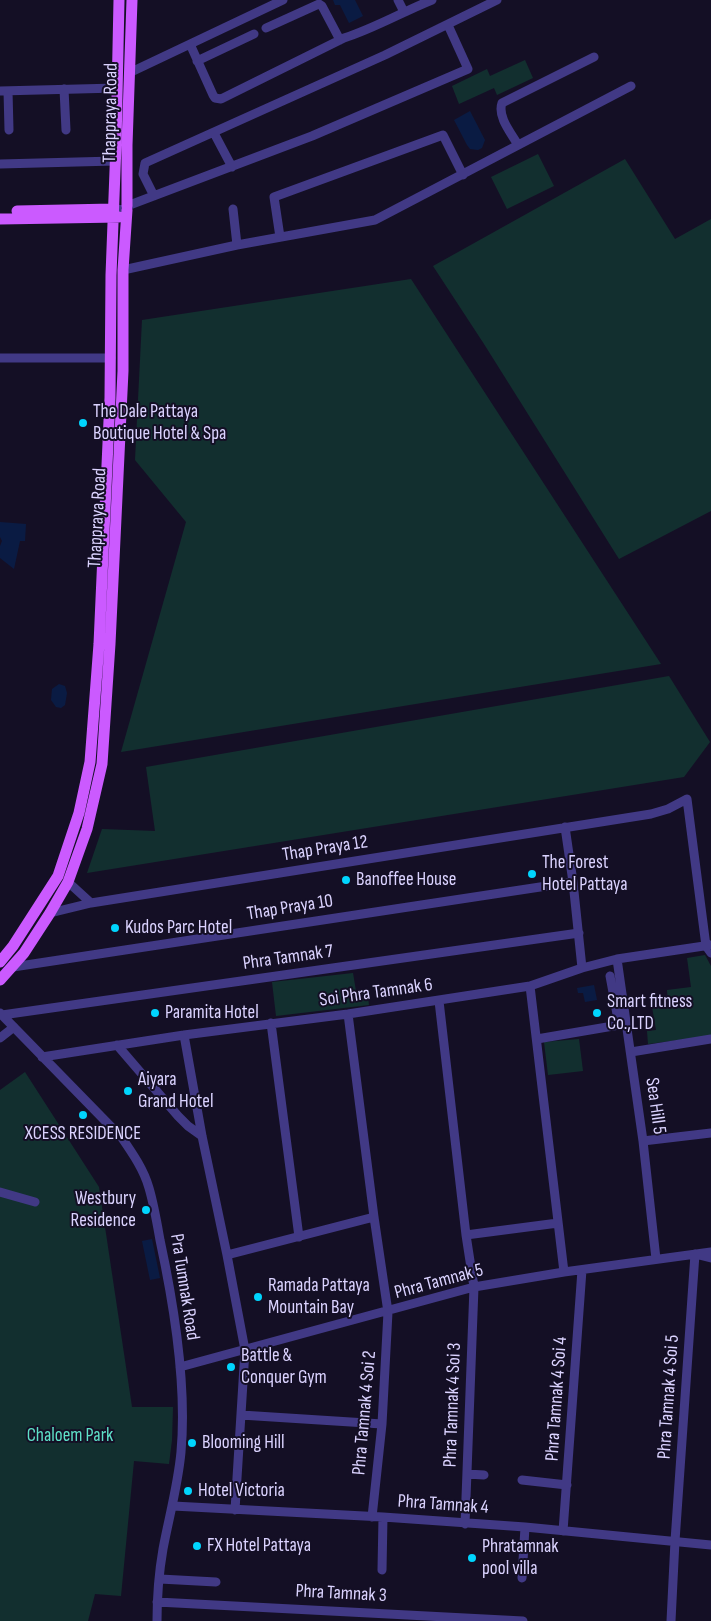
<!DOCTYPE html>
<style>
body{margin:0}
canvas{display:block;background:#140f25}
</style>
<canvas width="711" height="1621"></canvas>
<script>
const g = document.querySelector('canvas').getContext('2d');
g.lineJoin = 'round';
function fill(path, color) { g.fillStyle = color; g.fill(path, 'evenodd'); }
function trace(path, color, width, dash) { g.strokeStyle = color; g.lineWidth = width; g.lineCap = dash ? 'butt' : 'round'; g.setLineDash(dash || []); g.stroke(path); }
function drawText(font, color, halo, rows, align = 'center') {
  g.font = font + ' "Sofia Sans Condensed",sans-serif'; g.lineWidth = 4; g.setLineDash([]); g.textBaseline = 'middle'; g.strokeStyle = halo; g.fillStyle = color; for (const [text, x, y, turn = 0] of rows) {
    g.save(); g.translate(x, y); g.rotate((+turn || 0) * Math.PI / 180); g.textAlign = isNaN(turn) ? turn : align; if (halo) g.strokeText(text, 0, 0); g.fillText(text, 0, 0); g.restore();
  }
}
fill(new Path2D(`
 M 525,60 L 533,78 L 497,95 L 494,88 L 459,104 L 452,86 L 487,69 L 490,76 Z
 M 538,154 L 554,186 L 507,209 L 491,177 Z
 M 625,159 L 675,239 L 711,219 L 711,511 L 619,559 L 484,344 L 433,266 Z
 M 411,279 L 661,664 L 121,752 L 186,522 L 135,460 L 142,320 Z
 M 669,676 L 710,742 L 684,777 L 87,873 L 102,829 L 155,831 L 146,767 Z
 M 705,955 L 711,966 L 711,1036 L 648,1044 L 647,1031 L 656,1030 L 652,1007 L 668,1004 L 667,990 L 691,987 L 687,958 Z
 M 353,973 L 356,991 L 367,990 L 369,1005 L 276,1016 L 272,982 Z
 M 579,1039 L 583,1071 L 548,1075 L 544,1042 Z
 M 25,1072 L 99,1187 L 132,1407 L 173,1407 L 172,1440 L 169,1464 L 134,1461 L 121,1596 L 95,1594 L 88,1621 L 0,1621 L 0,1090 Z`), '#122f2f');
fill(new Path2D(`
 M 333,0 L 355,0 L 363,16 L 349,23 L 340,5 L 335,5 Z
 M 470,111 L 485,140 L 482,148 L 478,150 L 470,149 L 467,145 L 454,120 Z
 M 0,522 L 26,524 L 25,541 L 20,541 L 14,569 L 0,558 L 0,546 L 2,541 L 0,537 Z
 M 59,684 L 65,686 L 67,693 L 65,705 L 61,708 L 56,707 L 51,700 L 52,689 Z
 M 594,985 L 597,1000 L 585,1002 L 583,993 L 578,993 L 577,988 Z
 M 152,1239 L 160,1278 L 150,1280 L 142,1241 Z`), '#0a1b43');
trace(new Path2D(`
 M 398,0 L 404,12
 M 266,28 L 319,4 L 322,6 L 340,40
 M 190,44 L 213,95 L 215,98 L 221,99 L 344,38 C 375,28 402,12 432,0
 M 197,61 L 254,34
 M 129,73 L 283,0
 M 64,89 L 66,130
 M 0,91 L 117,88
 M 8,91 L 9,130
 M 214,133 L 232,167
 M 518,145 C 512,134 497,117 502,103 L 594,57
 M 0,164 L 115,161
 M 154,196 L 143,174 L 145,163 L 385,55 L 497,0
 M 113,209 L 127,210 L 127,206 L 312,136 L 468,69 L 448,25
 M 233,209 L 237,245
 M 280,237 L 274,197 L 443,135 L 463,175
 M 123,270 L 237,245 L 375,220 L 631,86
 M 0,358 L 111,358
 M 565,827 L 573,882 L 582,968
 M 68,882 L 91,903
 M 50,913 L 91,903 L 651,814 L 668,809 L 687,799 L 706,946 L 711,953
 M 617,959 L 643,1141 L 656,1259
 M 13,967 L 573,882
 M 530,986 L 564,1272
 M 439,1001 L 466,1235 L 474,1287 L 465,1524
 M 0,1013 L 122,1138 C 133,1154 144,1170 149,1188 C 154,1205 157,1223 160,1240 C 174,1305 187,1385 181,1452 C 178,1485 169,1517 163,1549 C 159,1572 157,1597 157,1621
 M 348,1014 L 374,1217 L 388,1312 L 382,1424 L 372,1517
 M 2,1015 L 579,933
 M 271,1023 L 299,1237
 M 184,1035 L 202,1136 L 227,1255 L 245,1350 L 235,1510
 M 0,1038 L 14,1027
 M 537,1039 L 619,1025 L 610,976
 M 117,1045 L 178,1116 L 188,1126 L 202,1136
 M 631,1052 L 711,1039
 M 42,1057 L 184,1035 L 348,1014 L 530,986 L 582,968 L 617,959 L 711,945
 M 643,1141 L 711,1133
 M 0,1192 L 35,1202
 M 466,1235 L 558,1223
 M 227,1255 L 374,1217
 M 180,1367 L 474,1287 L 564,1272 L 711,1252
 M 241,1415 L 382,1424
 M 467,1474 L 484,1475
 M 522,1480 L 567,1485
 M 173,1506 L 383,1517 L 525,1527 L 711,1545
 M 563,1531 L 582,1270
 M 382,1570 L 383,1517
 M 522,1578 L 525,1527
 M 160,1579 L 216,1582
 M 157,1602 L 523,1621
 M 671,1621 L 675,1541 L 695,1254 L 711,1258`), '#413985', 9);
trace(new Path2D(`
 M 127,206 L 127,145 L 132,0
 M 17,211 L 113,209
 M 0,219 L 119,217
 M 0,962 L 13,946 L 58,876 L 79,813 L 90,762 L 99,644 L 110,398 L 111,275 L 116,145 L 119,0
 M 0,980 L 24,953 L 50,913 L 68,882 L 87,829 L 102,764 L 110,644 L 123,371 L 123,270 L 127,210`), '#cb5aff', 11);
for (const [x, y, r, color] of [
 [83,423,5,"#00d5fe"],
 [532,874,5,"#00d5fe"],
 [346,880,5,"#00d5fe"],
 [115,928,5,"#00d5fe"],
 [155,1013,5,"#00d5fe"],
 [597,1013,5,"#00d5fe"],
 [128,1091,5,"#00d5fe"],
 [83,1115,5,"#00d5fe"],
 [146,1210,5,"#00d5fe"],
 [258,1297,5,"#00d5fe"],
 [231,1367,5,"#00d5fe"],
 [192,1443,5,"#00d5fe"],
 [188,1491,5,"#00d5fe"],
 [197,1546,5,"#00d5fe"],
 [472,1558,5,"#00d5fe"]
]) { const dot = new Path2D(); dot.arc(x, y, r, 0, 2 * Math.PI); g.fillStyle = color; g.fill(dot); trace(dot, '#140f25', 2); }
drawText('19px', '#dbd3ff', '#140f25', [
 ["Thappraya Road",111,113,-89],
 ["Thappraya Road",98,518,-87],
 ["Thap Praya 12",325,849,-9],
 ["Thap Praya 10",290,908,-9],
 ["Phra Tamnak 7",288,958,-8],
 ["Soi Phra Tamnak 6",376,993,-8],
 ["Sea Hill 5",655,1106,82],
 ["Phra Tamnak 5",439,1282,-15],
 ["Pra Tumnak Road",184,1287,81],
 ["Phra Tamnak 4 Soi 5",669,1397,-86],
 ["Phra Tamnak 4 Soi 4",557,1399,-86],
 ["Phra Tamnak 4 Soi 3",453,1405,-88],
 ["Phra Tamnak 4 Soi 2",365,1413,-85],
 ["Phra Tamnak 4",443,1505,4],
 ["Phra Tamnak 3",341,1594,3]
]);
drawText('19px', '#dbd3ff', '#140f25', [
 ["The Dale Pattaya",93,412],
 ["Boutique Hotel & Spa",93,434],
 ["The Forest",542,863],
 ["Hotel Pattaya",542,885],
 ["Banoffee House",356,880],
 ["Kudos Parc Hotel",125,928],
 ["Smart fitness",607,1002],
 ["Co.,LTD",607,1024],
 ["Paramita Hotel",165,1013],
 ["Aiyara",138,1080],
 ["Grand Hotel",138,1102],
 ["XCESS RESIDENCE",83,1134,"center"],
 ["Westbury",136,1199,"right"],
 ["Residence",136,1221,"right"],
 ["Ramada Pattaya",268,1286],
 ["Mountain Bay",268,1308],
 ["Battle &",241,1356],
 ["Conquer Gym",241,1378],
 ["Blooming Hill",202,1443],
 ["Hotel Victoria",198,1491],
 ["FX Hotel Pattaya",207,1546],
 ["Phratamnak",482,1547],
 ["pool villa",482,1569]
], 'left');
drawText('19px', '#5ee0c8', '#140f25', [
 ["Chaloem Park",70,1436]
]);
</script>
